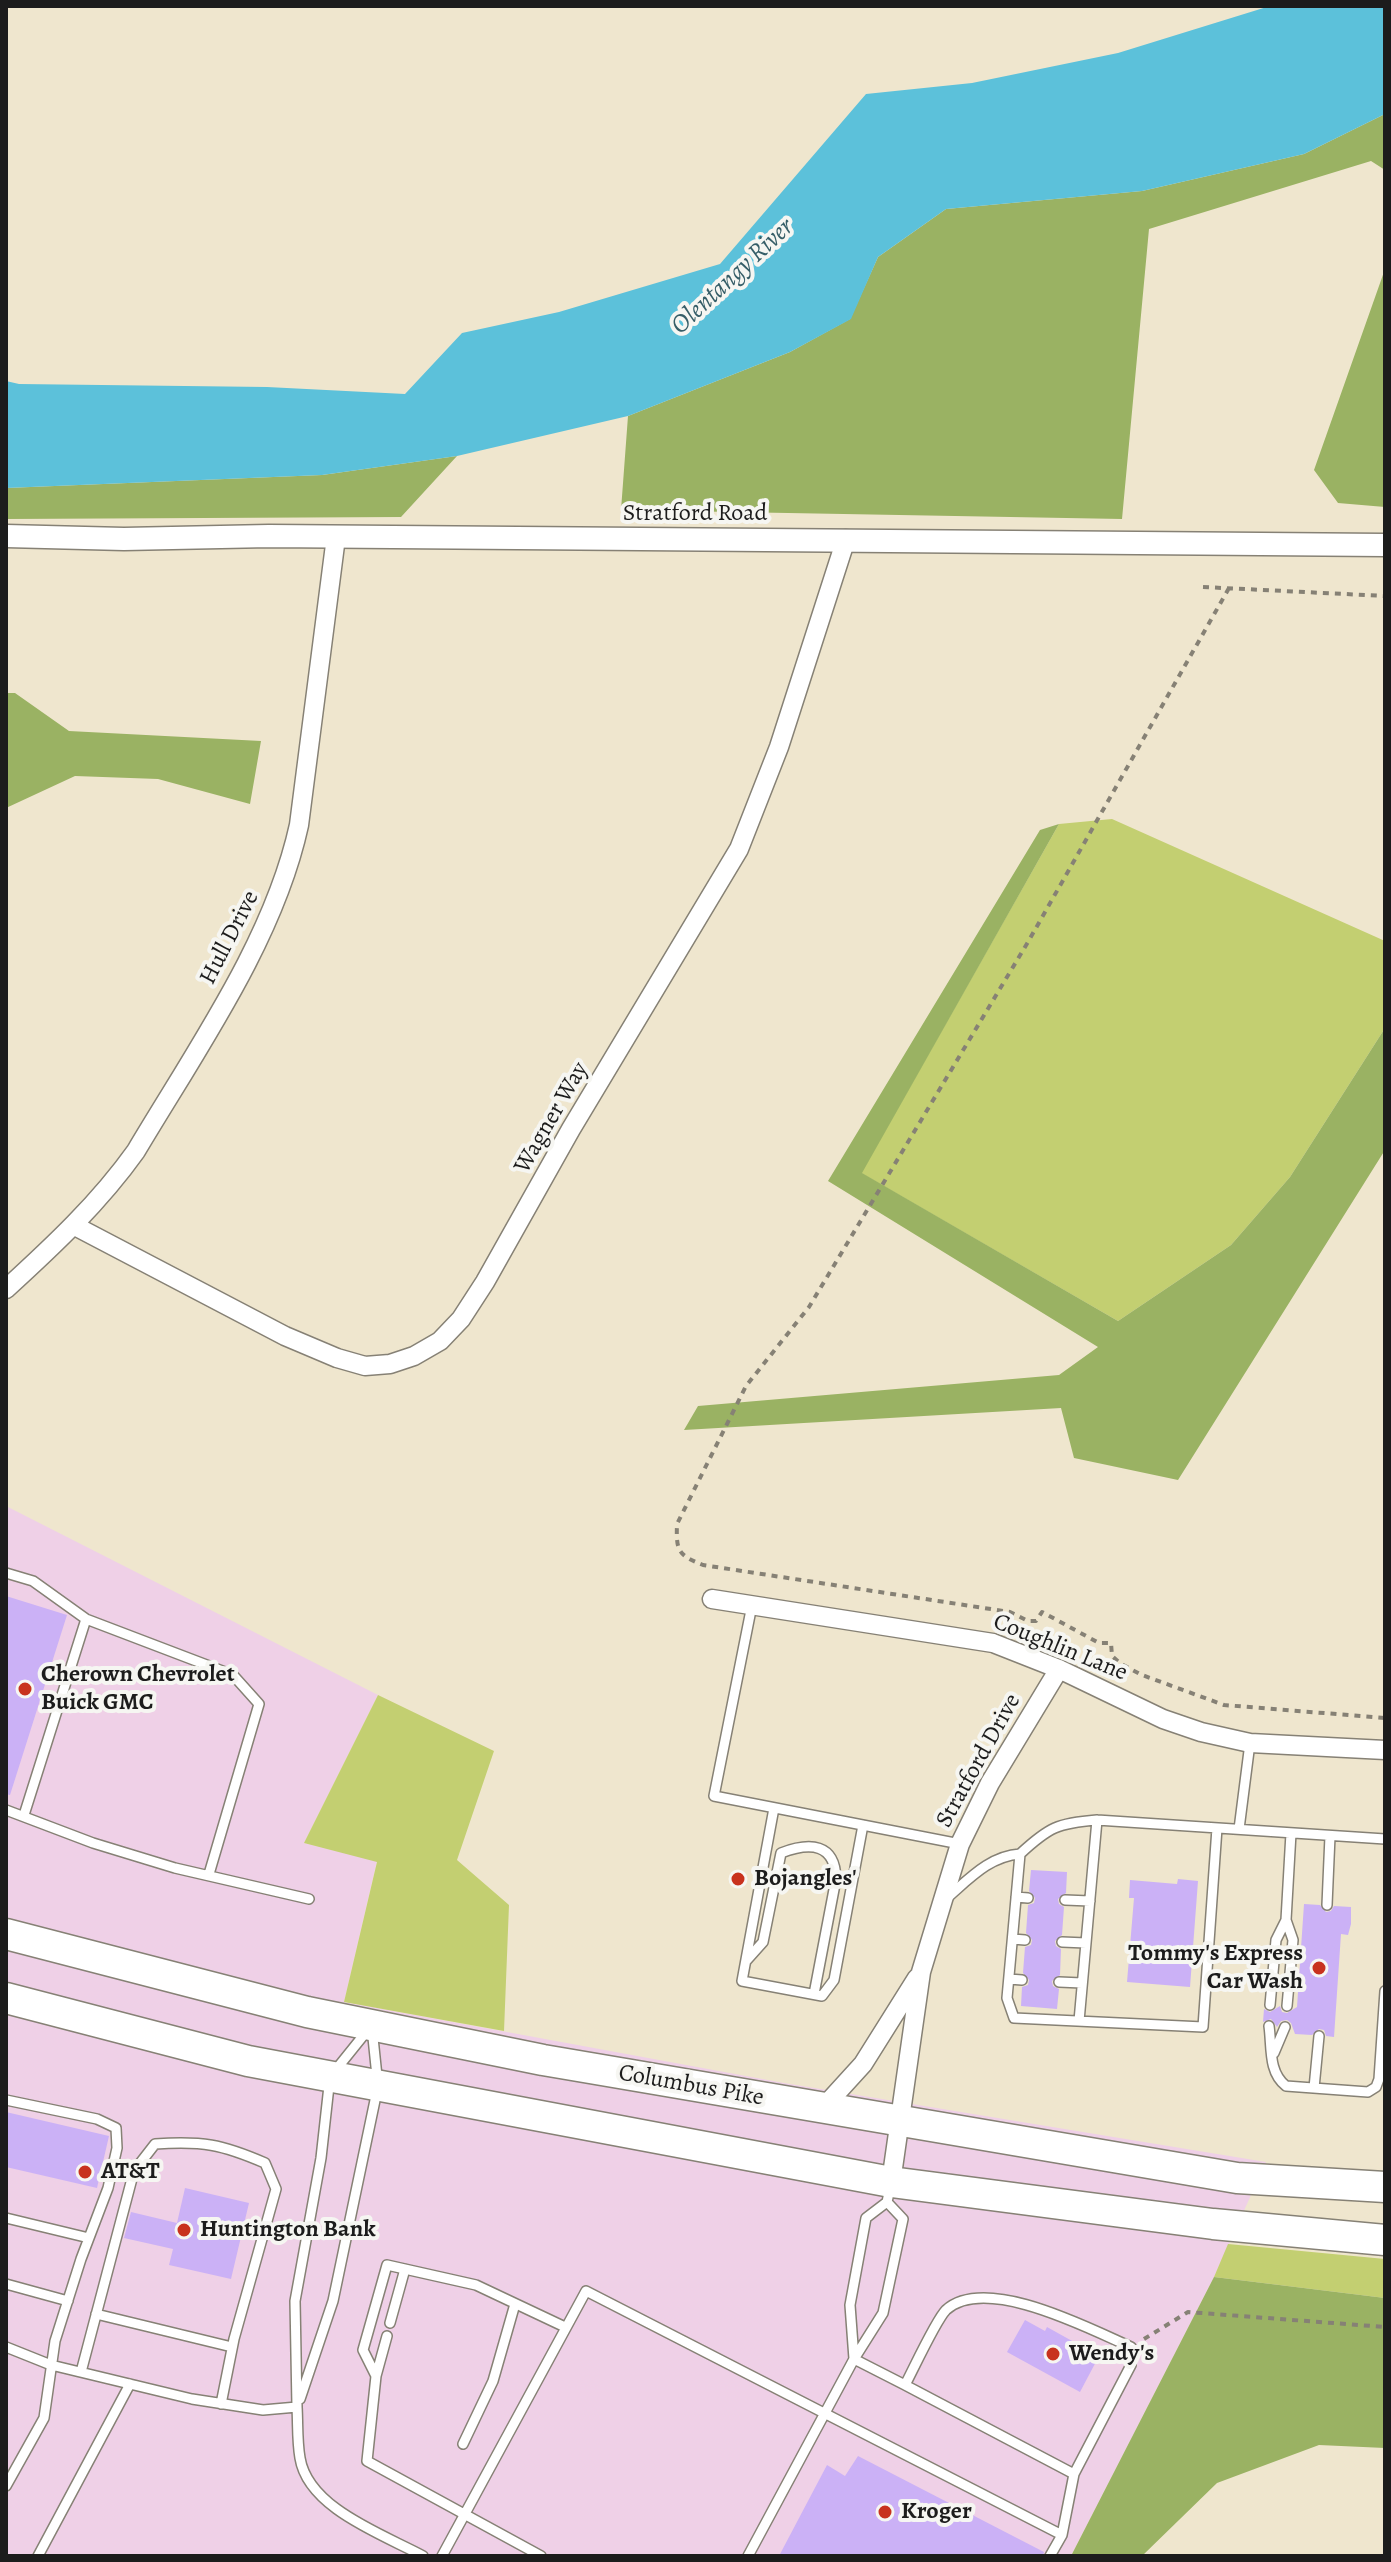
<!DOCTYPE html>
<style>
body{margin:0}
#map{position:relative;width:1391px;height:2562px;overflow:hidden;background:#efe6ce;font-family:Alegreya,serif}
canvas{display:block}
.frame{position:absolute;inset:0;border:8px solid #1c1c1c;pointer-events:none}
</style>
<div id="map">
<canvas width="1391" height="2562"></canvas>
<div class="frame"></div>
</div>
<script>
const g = document.querySelector('canvas').getContext('2d');
g.lineJoin = 'round';
function fill(path, color) { g.fillStyle = color; g.fill(path, 'evenodd'); }
function trace(path, color, width, dash) { g.strokeStyle = color; g.lineWidth = width; g.lineCap = dash ? 'butt' : 'round'; g.setLineDash(dash || []); g.stroke(path); }
function drawText(font, color, halo, rows, align = 'center') {
  g.font = font + ' Alegreya,serif'; g.lineWidth = 8; g.setLineDash([]); g.textBaseline = 'middle'; g.strokeStyle = halo; g.fillStyle = color; for (const [text, x, y, turn = 0] of rows) {
    g.save(); g.translate(x, y); g.rotate((+turn || 0) * Math.PI / 180); g.textAlign = isNaN(turn) ? turn : align; if (halo) g.strokeText(text, 0, 0); g.fillText(text, 0, 0); g.restore();
  }
}
fill(new Path2D(`
 M 6,1506 L 378,1695 L 304,1843 L 377,1861 L 344,2002 L 784,2083 L 1266,2162 L 1214,2277 L 1071,2556 L 6,2556 Z`), '#efd0e7');
fill(new Path2D(`
 M 1112,819 L 1385,941 L 1385,1028 L 1290,1177 L 1231,1245 L 1118,1321 L 861,1173 L 1059,824 Z
 M 378,1695 L 494,1751 L 457,1860 L 509,1905 L 504,2031 L 344,2002 L 377,1862 L 304,1843 Z
 M 1228,2244 L 1385,2259 L 1385,2298 L 1214,2277 Z`), '#c3cf71');
fill(new Path2D(`
 M 1385,114 L 1385,170 L 1371,161 L 1149,229 L 1122,519 L 621,510 L 628,416 L 790,352 L 850,319 L 878,257 L 946,209 L 1142,191 L 1304,154 Z
 M 1385,269 L 1385,507 L 1338,503 L 1314,470 Z
 M 457,456 L 401,517 L 6,519 L 6,488 L 322,475 Z
 M 6,693 L 15,693 L 69,731 L 261,741 L 250,804 L 158,779 L 75,776 L 6,808 Z
 M 1059,824 L 862,1173 L 1118,1321 L 1231,1245 L 1290,1177 L 1385,1028 L 1385,1150 L 1178,1480 L 1074,1458 L 1061,1408 L 684,1430 L 698,1406 L 1059,1375 L 1098,1347 L 828,1181 L 1040,830 Z
 M 1214,2277 L 1385,2298 L 1385,2448 L 1319,2445 L 1217,2483 L 1142,2556 L 1071,2556 Z`), '#9ab263');
fill(new Path2D(`
 M 1270,6 L 1385,6 L 1385,114 L 1304,154 L 1142,191 L 946,209 L 878,257 L 851,319 L 790,352 L 628,416 L 457,456 L 322,475 L 6,488 L 6,381 L 19,384 L 267,387 L 405,394 L 462,333 L 559,312 L 720,264 L 866,94 L 972,83 L 1118,53 Z`), '#5cc1da');
fill(new Path2D(`
 M 6,1596 L 67,1615 L 10,1795 L 6,1794 Z
 M 1031,1870 L 1067,1872 L 1066,1893 L 1058,1899 L 1059,1904 L 1064,1907 L 1062,1935 L 1055,1941 L 1056,1946 L 1061,1949 L 1060,1975 L 1052,1981 L 1053,1986 L 1059,1989 L 1057,2009 L 1021,2006 L 1022,1987 L 1028,1985 L 1029,1980 L 1023,1973 L 1025,1947 L 1031,1945 L 1032,1940 L 1026,1933 L 1028,1905 L 1034,1903 L 1035,1898 L 1029,1891 Z
 M 1178,1879 L 1198,1881 L 1190,1987 L 1127,1982 L 1134,1898 L 1129,1898 L 1130,1880 L 1177,1884 Z
 M 1304,1904 L 1320,1905 L 1326,1912 L 1331,1911 L 1334,1906 L 1351,1907 L 1351,1924 L 1348,1935 L 1341,1934 L 1334,2037 L 1326,2036 L 1324,2030 L 1319,2029 L 1312,2035 L 1295,2034 L 1291,2023 L 1287,2020 L 1281,2021 L 1277,2027 L 1271,2019 L 1263,2022 L 1264,2009 L 1270,2012 L 1280,2006 L 1282,2012 L 1287,2013 L 1297,2007 Z
 M 6,2112 L 109,2136 L 97,2188 L 6,2167 Z
 M 185,2188 L 249,2203 L 231,2279 L 169,2265 L 173,2249 L 124,2238 L 131,2212 L 177,2223 Z
 M 1025,2320 L 1045,2331 L 1047,2327 L 1099,2356 L 1080,2392 L 1007,2352 Z
 M 858,2456 L 1044,2552 L 1043,2556 L 779,2556 L 827,2465 L 845,2476 Z`), '#cbb1f6');
const service = new Path2D(`
 M 6,1573 L 33,1581 L 86,1619 L 233,1675 L 259,1704 L 209,1874
 M 752,1605 L 714,1796 L 960,1844
 M 774,1808 L 742,1981 L 822,1996 L 834,1980 L 863,1825
 M 6,1810 L 93,1843 L 175,1868 L 309,1899
 M 24,1815 L 86,1619
 M 1239,1829 L 1250,1743
 M 1020,1854 C 1049,1827 1058,1823 1097,1820 L 1385,1839
 M 948,1897 C 970,1878 990,1856 1020,1854 L 1007,1998 L 1014,2018 L 1203,2027 L 1217,1828
 M 1016,1897 L 1028,1898
 M 1065,1900 L 1090,1901
 M 1327,1905 L 1330,1836
 M 1286,1920 L 1293,1940 L 1287,2006
 M 1013,1939 L 1025,1940
 M 1062,1942 L 1086,1943
 M 746,1961 L 763,1942 L 781,1853 C 810,1842 835,1843 836,1879 L 814,1994
 M 1009,1979 L 1022,1980
 M 1059,1982 L 1082,1983
 M 1270,2005 L 1276,1940 L 1286,1920 L 1291,1833
 M 1079,2021 L 1097,1820
 M 1269,2026 C 1272,2047 1268,2072 1286,2086 L 1368,2092 L 1376,2087 L 1379,2079 L 1385,1991
 M 1274,2053 L 1285,2027
 M 1314,2088 L 1319,2036
 M 6,2100 L 97,2119 L 116,2128 L 117,2148 L 108,2188 L 81,2259 L 55,2341 L 44,2418 L 6,2486
 M 887,2202 L 903,2219 L 883,2313 L 854,2359 L 850,2305 L 866,2218 L 887,2202 L 890,2188
 M 6,2218 L 89,2238
 M 6,2284 L 68,2301
 M 96,2314 L 232,2347
 M 390,2323 L 405,2269
 M 6,2347 L 51,2365 L 192,2399 L 263,2410 L 297,2407 C 298,2424 297,2441 300,2458 C 308,2508 382,2534 423,2556
 M 81,2372 L 134,2171 L 155,2144 C 203,2141 221,2144 265,2163 L 276,2189 L 234,2339 L 221,2404
 M 376,2376 L 387,2336
 M 300,2399 L 333,2301 L 378,2086 L 372,2028
 M 297,2407 L 295,2301 L 321,2158 L 330,2077 L 367,2031
 M 463,2444 L 493,2381 L 515,2304
 M 38,2556 L 130,2384
 M 442,2556 L 586,2291 L 1062,2535
 M 541,2556 L 367,2461 L 376,2376 L 363,2350 L 387,2265 L 476,2285 L 565,2327
 M 748,2556 L 854,2359 L 905,2385 C 913,2370 936,2320 946,2310 C 986,2274 1090,2329 1131,2347 L 1131,2365 L 1074,2474 L 905,2385
 M 1050,2556 L 1062,2535 L 1074,2474`);
const minor = new Path2D(`
 M 73,1225 L 285,1336 L 337,1358 L 365,1366 L 390,1364 L 414,1356 L 440,1341 L 461,1319 L 485,1282 L 571,1129 L 739,849 L 779,747 L 846,539
 M 6,1289 C 53,1246 99,1203 136,1151 C 196,1050 274,940 299,825 L 336,537
 M 712,1599 L 993,1643 L 1059,1669 L 1163,1719 L 1201,1732 L 1250,1743 L 1385,1750
 M 822,2109 L 863,2064 L 917,1978
 M 891,2182 L 921,1972 L 960,1844 L 990,1783 L 1059,1669`);
const tertiary = new Path2D(`
 M 6,536 L 124,539 L 269,536 L 1385,545`);
const trunk = new Path2D(`
 M 6,1934 L 307,2012 L 543,2060 L 1237,2178 L 1385,2187
 M 6,1998 L 248,2061 L 891,2182 L 1213,2224 L 1385,2240`);
trace(service, '#868175', 12);
trace(minor, '#868175', 21);
trace(tertiary, '#868175', 25);
trace(trunk, '#868175', 33);
trace(new Path2D(`
 M 1203,587 L 1385,596
 M 1229,588 L 1028,942 L 809,1307 L 746,1386 L 677,1524 C 676,1551 678,1555 703,1565 L 1010,1612 L 1028,1621 L 1036,1621 L 1042,1612 L 1099,1643 L 1111,1643 L 1112,1656 L 1121,1664 L 1142,1675 L 1224,1705 L 1385,1718
 M 1144,2339 L 1188,2312 L 1385,2327`), '#868175', 4, [6, 6]);
trace(service, '#fff', 9);
trace(minor, '#fff', 18);
trace(tertiary, '#fff', 22);
trace(trunk, '#fff', 30);
for (const [x, y, r, color] of [
 [25,1689,8,"#c8321e"],
 [738,1879,8,"#c8321e"],
 [1319,1968,8,"#c8321e"],
 [85,2172,8,"#c8321e"],
 [184,2230,8,"#c8321e"],
 [1053,2354,8,"#c8321e"],
 [885,2512,8,"#c8321e"]
]) { const dot = new Path2D(); dot.arc(x, y, r, 0, 2 * Math.PI); g.fillStyle = color; g.fill(dot); trace(dot, '#f6f6f2', 3); }
drawText('24px', '#1c1c1c', '#f6f6f2', [
 ["Stratford Road",695,514],
 ["Hull Drive",230,938,-63],
 ["Wagner Way",552,1118,-60],
 ["Coughlin Lane",1060,1648,22],
 ["Stratford Drive",979,1761,-61],
 ["Columbus Pike",691,2086,10]
]);
drawText('bold 24px', '#1c1c1c', '#f6f6f2', [
 ["Cherown Chevrolet",41,1675],
 ["Buick GMC",41,1703],
 ["Bojangles'",754,1879],
 ["Tommy's Express",1303,1954,"right"],
 ["Car Wash",1303,1982,"right"],
 ["AT&T",101,2172],
 ["Huntington Bank",200,2230],
 ["Wendy's",1069,2354],
 ["Kroger",901,2512]
], 'left');
drawText('italic 26px', '#365e68', '#f6f6f2', [
 ["Olentangy River",733,277,-43]
]);
</script>
